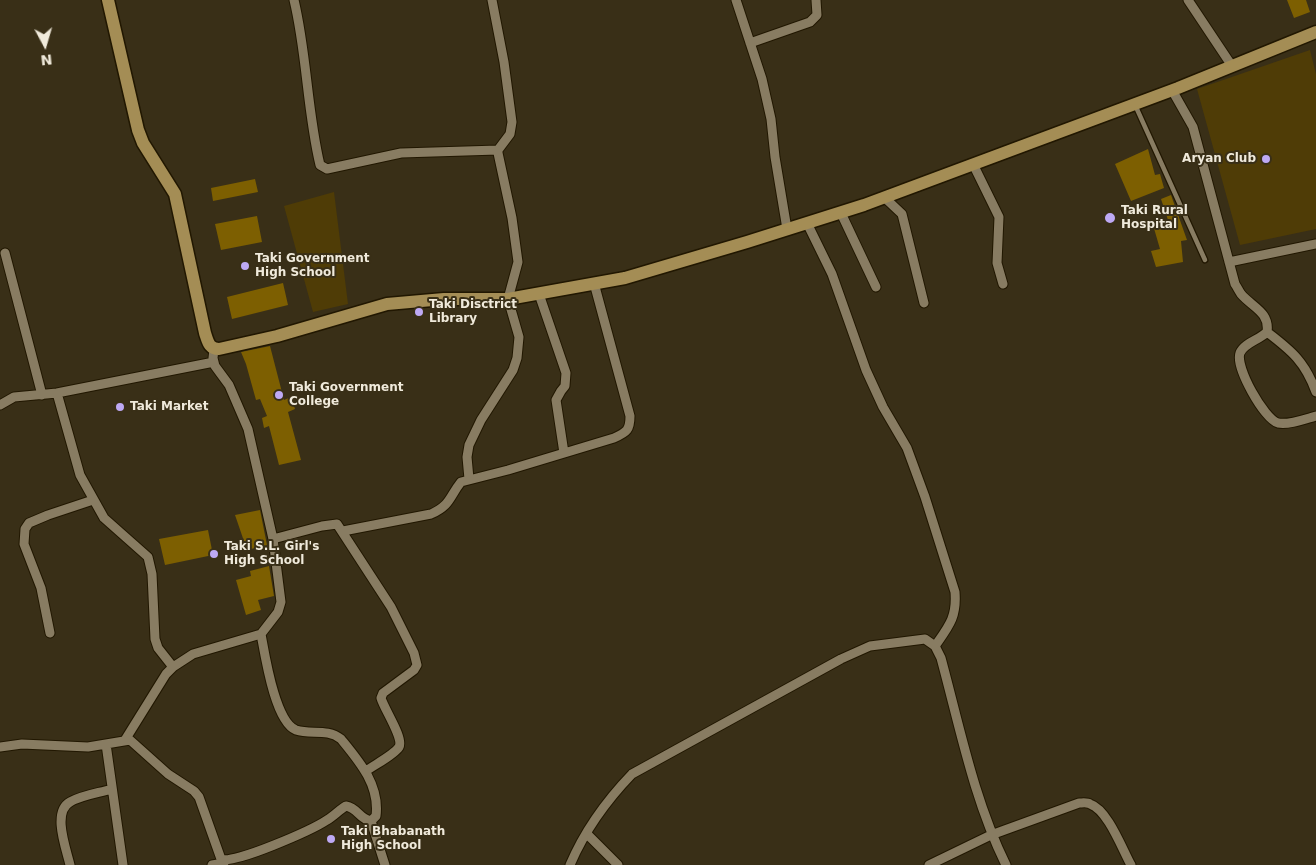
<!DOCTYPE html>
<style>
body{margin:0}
#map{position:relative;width:1316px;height:865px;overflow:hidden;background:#392f17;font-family:"DejaVu Sans",sans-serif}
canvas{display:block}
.north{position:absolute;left:20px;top:20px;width:50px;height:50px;-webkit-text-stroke:4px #392f17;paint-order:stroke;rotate:174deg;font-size:14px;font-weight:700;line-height:20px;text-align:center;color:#f0eadb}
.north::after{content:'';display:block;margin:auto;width:18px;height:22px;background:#f0eadb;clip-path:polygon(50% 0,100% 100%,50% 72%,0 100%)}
</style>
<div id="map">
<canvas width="1316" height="865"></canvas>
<div class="north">N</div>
</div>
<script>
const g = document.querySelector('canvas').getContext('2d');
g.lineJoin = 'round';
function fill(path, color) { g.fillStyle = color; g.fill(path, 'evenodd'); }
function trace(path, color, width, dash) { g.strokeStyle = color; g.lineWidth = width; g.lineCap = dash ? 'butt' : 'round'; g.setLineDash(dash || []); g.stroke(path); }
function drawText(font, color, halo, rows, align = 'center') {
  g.font = font + ' "DejaVu Sans",sans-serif'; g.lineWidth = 4; g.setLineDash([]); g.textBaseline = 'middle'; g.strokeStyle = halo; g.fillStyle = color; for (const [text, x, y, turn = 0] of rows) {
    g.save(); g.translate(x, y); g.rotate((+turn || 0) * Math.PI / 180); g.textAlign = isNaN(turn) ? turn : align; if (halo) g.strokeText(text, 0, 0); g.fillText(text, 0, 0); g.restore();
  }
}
fill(new Path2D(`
 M 1310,50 L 1316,74 L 1316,229 L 1240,245 L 1197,89 Z
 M 334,192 L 348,304 L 313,312 L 284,206 Z`), '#4f3c06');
fill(new Path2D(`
 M 1287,0 L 1306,0 L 1310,12 L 1294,18 Z
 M 1148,149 L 1155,175 L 1160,174 L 1164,188 L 1131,201 L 1115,164 Z
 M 255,179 L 258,192 L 213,201 L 211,188 Z
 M 1171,195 L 1187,240 L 1181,241 L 1183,262 L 1156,267 L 1151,251 L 1160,249 L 1153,225 L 1168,220 L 1161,199 Z
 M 257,216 L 262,242 L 221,250 L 215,224 Z
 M 283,283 L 288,305 L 232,319 L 227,297 Z
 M 270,346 L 284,400 L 291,397 L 295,409 L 288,412 L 301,460 L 279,465 L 269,426 L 264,428 L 262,418 L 267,416 L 260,399 L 256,400 L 246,364 L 241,352 Z
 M 260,510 L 267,545 L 247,550 L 235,515 Z
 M 208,530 L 213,555 L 165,565 L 159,539 Z
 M 269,566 L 274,596 L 258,600 L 261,610 L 246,615 L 236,580 L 251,576 L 250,571 Z`), '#7d5f01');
const lane = new Path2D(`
 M 1136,107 L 1205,260`);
const street = new Path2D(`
 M 294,0 C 307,54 307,111 320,165 L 327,169 L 401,153 L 498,150
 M 736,0 L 762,79 L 771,119 L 775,157 L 787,229
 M 1188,0 L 1232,66
 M 750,43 L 810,22 L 817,15 L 816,0
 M 1172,90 L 1193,127 L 1235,284 C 1237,287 1239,291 1241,294 C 1252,307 1270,312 1267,332 C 1259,340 1244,343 1240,353 C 1235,367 1264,419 1278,423 C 1289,425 1305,419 1316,416
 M 973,164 L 999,217 L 997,263 L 1003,284
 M 885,198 L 902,214 L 924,303
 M 841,213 L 876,287
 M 807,223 L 832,274 L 866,370 L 883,407 L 907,448 L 925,497 L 955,592 C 957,617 949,626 935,646
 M 5,253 L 42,395
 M 1229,262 L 1316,244
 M 539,294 L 566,373 L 565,386 L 561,391 L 556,400 L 564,453
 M 1267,332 C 1292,351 1305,362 1316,392
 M 0,405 L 14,397 L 57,393
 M 469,479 L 467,457 L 469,445 L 481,420 L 513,370 L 517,358 L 519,337 L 508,299 L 518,262 L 512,218 L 498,153 L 498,150 L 510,134 L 512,122 L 504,62 L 492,0
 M 343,531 L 431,514 C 451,505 449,497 461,482 L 508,470 L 614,438 C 627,432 630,430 630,416 L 594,283
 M 273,539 L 322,526 L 337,524 L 391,607 L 414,653 L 417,665 L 414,670 L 383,693 L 381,698 C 384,709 404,738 399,747 C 394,755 374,765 366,771
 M 50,633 L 41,588 L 24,544 L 25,529 L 29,523 L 48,515 L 93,500
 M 173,667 L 158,648 L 155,639 L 152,574 L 148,557 L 104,518 L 80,475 L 57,393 L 214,362
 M 125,740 L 166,674 L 173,667 L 193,654 L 261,634 L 278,612 L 281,602 L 273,539 L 248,429 L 229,385 L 215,366 L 213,358 L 214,349
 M 106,744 L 123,865
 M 0,747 L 22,744 L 88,747 L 130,740 L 168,774 L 194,791 L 199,797 L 221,859 C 233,865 312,830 327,820 C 334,816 339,810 346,806 C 358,808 359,819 371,821 L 376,816 C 380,785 359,761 341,739 C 327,728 311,735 296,730 C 275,722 265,655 261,634
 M 371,821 L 385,865
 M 587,834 L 618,865
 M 70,865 C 66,848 52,812 70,802 C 82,795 99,793 112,789
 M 212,865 L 224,863
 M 570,865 C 584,832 607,800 632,774 L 841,659 L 870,646 L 925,639 L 935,646 L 941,658 C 960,728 974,800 1006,865
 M 929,865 L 991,835 L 1079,803 C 1082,803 1087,802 1090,804 C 1108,810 1122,849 1131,865`);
const secondary = new Path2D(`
 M 108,0 L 138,130 L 143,143 L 175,194 L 205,333 C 208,342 209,349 219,349 L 277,336 L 387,304 L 444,299 L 508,299 L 625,278 L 747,242 L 864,205 L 1178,88 L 1316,32`);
trace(lane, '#211701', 7);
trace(street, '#211701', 11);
trace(secondary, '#211701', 15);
trace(lane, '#887c62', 4.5);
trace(street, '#887c62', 9);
trace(secondary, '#a48d55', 12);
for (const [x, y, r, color] of [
 [1266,159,5,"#bea9f4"],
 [1110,218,6,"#bea9f4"],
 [245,266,5,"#bea9f4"],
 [419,312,5,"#bea9f4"],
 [279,395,5,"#bea9f4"],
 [120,407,5,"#bea9f4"],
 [214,554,5,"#bea9f4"],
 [331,839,5,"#bea9f4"]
]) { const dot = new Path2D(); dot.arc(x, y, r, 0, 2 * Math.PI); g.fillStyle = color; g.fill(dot); trace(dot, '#392f17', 2); }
drawText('bold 12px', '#f0eadb', '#392f17', [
 ["Aryan Club",1256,159,"right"],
 ["Taki Rural",1121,211],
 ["Hospital",1121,225],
 ["Taki Government",255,259],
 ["High School",255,273],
 ["Taki Disctrict",429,305],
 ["Library",429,319],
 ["Taki Government",289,388],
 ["College",289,402],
 ["Taki Market",130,407],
 ["Taki S.L. Girl's",224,547],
 ["High School",224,561],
 ["Taki Bhabanath",341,832],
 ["High School",341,846]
], 'left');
</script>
